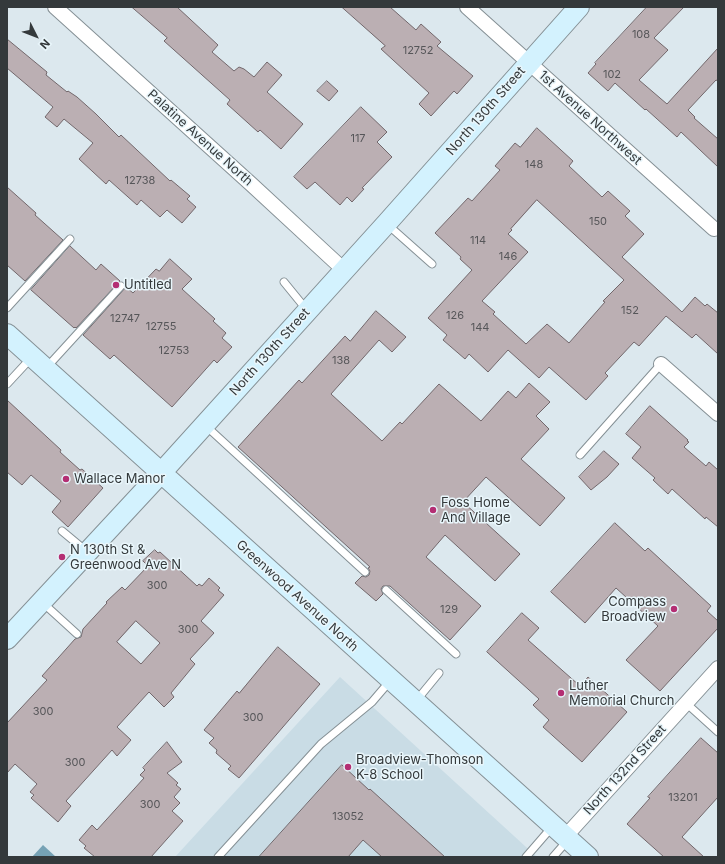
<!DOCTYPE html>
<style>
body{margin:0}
#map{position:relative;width:725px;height:864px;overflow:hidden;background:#dce8ee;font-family:Inter,sans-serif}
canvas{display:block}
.frame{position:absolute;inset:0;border:8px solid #34393b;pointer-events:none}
.north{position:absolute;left:16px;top:16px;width:40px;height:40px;-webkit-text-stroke:3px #e9f6fb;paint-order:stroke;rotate:132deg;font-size:11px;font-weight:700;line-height:16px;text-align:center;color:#34393b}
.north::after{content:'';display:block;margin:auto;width:14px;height:18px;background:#34393b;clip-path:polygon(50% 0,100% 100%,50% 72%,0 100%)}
</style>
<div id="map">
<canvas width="725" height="864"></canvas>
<div class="frame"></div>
<div class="north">N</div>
</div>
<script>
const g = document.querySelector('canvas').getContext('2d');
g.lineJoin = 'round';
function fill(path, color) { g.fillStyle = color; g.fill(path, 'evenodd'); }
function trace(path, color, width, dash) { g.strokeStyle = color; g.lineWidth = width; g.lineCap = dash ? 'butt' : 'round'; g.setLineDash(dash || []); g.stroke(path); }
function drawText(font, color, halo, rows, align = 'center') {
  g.font = font + ' Inter,sans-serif'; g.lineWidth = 3; g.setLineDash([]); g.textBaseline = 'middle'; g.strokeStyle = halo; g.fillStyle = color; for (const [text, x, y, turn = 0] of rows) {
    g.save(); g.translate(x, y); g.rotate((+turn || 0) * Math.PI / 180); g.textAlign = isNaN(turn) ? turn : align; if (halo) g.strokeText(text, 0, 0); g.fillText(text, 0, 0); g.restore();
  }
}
fill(new Path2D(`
 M 340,677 L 537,857 L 175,857 Z`), '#c9dce5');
fill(new Path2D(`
 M 43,845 L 56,857 L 32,857 Z`), '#76a2b5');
const building = new Path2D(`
 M 132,7 L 177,7 L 218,45 L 212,52 L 234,71 L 239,67 L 244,69 L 254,77 L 267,62 L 282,75 L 267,92 L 303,124 L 281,149 L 260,130 L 258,132 L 227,104 L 230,100 L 164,41 L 167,38 Z
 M 342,7 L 390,7 L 416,30 L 421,24 L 441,42 L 437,46 L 473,76 L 457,94 L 454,91 L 431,116 L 419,104 L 429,93 L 381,49 L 385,46 Z
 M 647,7 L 684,7 L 654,38 L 668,50 L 639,80 L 667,104 L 718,48 L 718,81 L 716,80 L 688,110 L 695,117 L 694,118 L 718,139 L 718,167 L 681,132 L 677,137 L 646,109 L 645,110 L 615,83 L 608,91 L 588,73 L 596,64 L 595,63 Z
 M 7,39 L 47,72 L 46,75 L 67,92 L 68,91 L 77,97 L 96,114 L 119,137 L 121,135 L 170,181 L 171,180 L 190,196 L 187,199 L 196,207 L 182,223 L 167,210 L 160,217 L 141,200 L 137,205 L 109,180 L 106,184 L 79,159 L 93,143 L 64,119 L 57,127 L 45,117 L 53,107 L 7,68 Z
 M 327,81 L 338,91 L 329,101 L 317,91 Z
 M 361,107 L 387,132 L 377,142 L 392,157 L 362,188 L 364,189 L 352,202 L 347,197 L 340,205 L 315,182 L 307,189 L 294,177 Z
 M 537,128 L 573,161 L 569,166 L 602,197 L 608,191 L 630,211 L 625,216 L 644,234 L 622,257 L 682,312 L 695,297 L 705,306 L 707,304 L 718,313 L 718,354 L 696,334 L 692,338 L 666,316 L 639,346 L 634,342 L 605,373 L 608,376 L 586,400 L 549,367 L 539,378 L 508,350 L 488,372 L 469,354 L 465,359 L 443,340 L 447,335 L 428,318 L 472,270 L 460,259 L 461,257 L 435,233 L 468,198 L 472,201 L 500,170 L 495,166 L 515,143 L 520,147 ZM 537,200 L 624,280 L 603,301 L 605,302 L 569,343 L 547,324 L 526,344 L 493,314 L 495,312 L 482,301 L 528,252 L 508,234 L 512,230 L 511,229 Z
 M 7,187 L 36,213 L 35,215 L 63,240 L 25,281 L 7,265 Z
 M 70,246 L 96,270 L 101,264 L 120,281 L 76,328 L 75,327 L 74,328 L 31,290 Z
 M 170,259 L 192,279 L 182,289 L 215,319 L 213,321 L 226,333 L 222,338 L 232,347 L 217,363 L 214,360 L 172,407 L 114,355 L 110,359 L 83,335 L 126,287 L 133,293 L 156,269 L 159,271 Z
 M 376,311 L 406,337 L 392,352 L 379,340 L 331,394 L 382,441 L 400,422 L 402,424 L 439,384 L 481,421 L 508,391 L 516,398 L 529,383 L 550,402 L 536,416 L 549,429 L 521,459 L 565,498 L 540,526 L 486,477 L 463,502 L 520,554 L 495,581 L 445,535 L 426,557 L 481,606 L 450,640 L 390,586 L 383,586 L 381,589 L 383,594 L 376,601 L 355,583 L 362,576 L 366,577 L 369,575 L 370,571 L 368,568 L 370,567 L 238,447 L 299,380 L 302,383 L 345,336 L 350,341 Z
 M 7,400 L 61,450 L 60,452 L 80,470 L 82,469 L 103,488 L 68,527 L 52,512 L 61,501 L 31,475 L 22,485 L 7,472 Z
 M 650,406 L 688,440 L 687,441 L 689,442 L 684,447 L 706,466 L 709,462 L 718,470 L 718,527 L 706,517 L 705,519 L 672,489 L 668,494 L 653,480 L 655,478 L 632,458 L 641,447 L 626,434 Z
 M 604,451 L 619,464 L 607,477 L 591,490 L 579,477 Z
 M 615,523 L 645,551 L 648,548 L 711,606 L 707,611 L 718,621 L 718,628 L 660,691 L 626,660 L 658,626 L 616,588 L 585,623 L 551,592 Z
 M 155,550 L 158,553 L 160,552 L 197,586 L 199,584 L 202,586 L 209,578 L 220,588 L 218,590 L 224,595 L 201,621 L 214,633 L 190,659 L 195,664 L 171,693 L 174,697 L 164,707 L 149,692 L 117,727 L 131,740 L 117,756 L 112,750 L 66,801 L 71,806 L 58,822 L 31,798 L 34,795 L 30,792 L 37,784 L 15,764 L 7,773 L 7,723 L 47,680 L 42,676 L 75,639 L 81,637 L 83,629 L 107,603 L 106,602 L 122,587 L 125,590 L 148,566 L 143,561 ZM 136,621 L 160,643 L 141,664 L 117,642 Z
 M 522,613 L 539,628 L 528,640 L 580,686 L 588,677 L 627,712 L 582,762 L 543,727 L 549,720 L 533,705 L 539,699 L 487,652 Z
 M 278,647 L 320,684 L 239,778 L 228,769 L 231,766 L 216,753 L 217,750 L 209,743 L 214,738 L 204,730 L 237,691 L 239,693 Z
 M 701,738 L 718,753 L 718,797 L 682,837 L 704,857 L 664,857 L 627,824 L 650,798 L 648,797 Z
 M 167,742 L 182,762 L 167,773 L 178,783 L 176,785 L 181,789 L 174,797 L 180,803 L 172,811 L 183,821 L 151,857 L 95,857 L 84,848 L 86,846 L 79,840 L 92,825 L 97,830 L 144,778 L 140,775 L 145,770 L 143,768 Z
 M 342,765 L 369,790 L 370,789 L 445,857 L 382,857 L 363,840 L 348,857 L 259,857 Z`);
fill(building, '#bbafb3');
trace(building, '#72676b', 1);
const lane = new Path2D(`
 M 388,225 L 432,264
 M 284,282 L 306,309
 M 7,308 L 70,239
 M 47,367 L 121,286
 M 7,384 L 32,357
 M 206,426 L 365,572
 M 580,455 L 661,364
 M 62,531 L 86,551
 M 386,590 L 456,654
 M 43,603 L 77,634
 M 416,701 L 439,673
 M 686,703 L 718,732
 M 218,857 L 321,744 L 372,702 L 390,681
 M 526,857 L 552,827
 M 553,857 L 567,841`);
const street = new Path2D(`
 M 55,7 L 251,184 L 344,270
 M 467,7 L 714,229
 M 661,364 L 718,414
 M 565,837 L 718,668`);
const secondary = new Path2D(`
 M 7,334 L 588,857
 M 7,639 L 161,473 L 386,224 L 579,7`);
trace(lane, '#859095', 9);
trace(street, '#859095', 16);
trace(secondary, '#859095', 22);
trace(lane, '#fff', 7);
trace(street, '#fff', 14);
trace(secondary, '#d3f2fe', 20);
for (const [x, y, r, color] of [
 [116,285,4,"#b42e73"],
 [66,479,4,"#b42e73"],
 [433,510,4,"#b42e73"],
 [62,557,4,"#b42e73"],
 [674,609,4,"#b42e73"],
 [561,693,4,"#b42e73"],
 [348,767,4,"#b42e73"]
]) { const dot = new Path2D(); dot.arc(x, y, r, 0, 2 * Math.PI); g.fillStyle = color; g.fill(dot); trace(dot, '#e9f6fb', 1.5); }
drawText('11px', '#565659', null, [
 ["108",641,35],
 ["12752",418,51],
 ["102",612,75],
 ["117",358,139],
 ["148",534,165],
 ["12738",140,181],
 ["150",598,222],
 ["114",478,241],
 ["146",508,257],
 ["152",630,311],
 ["126",455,316],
 ["12747",125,319],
 ["12755",161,327],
 ["144",480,328],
 ["12753",174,351],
 ["138",341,361],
 ["300",157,586],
 ["129",449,610],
 ["300",188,630],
 ["300",43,712],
 ["300",253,718],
 ["300",75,763],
 ["13201",683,798],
 ["300",150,805],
 ["13052",348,817]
]);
drawText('13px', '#34393b', '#e9f6fb', [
 ["North 130th Street",486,111,-49],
 ["1st Avenue Northwest",590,118,42],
 ["Palatine Avenue North",200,138,42],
 ["North 130th Street",270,352,-48],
 ["Greenwood Avenue North",297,596,42],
 ["North 132nd Street",625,770,-48]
]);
drawText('13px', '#34393b', '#e9f6fb', [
 ["Untitled",124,285],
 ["Wallace Manor",74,479],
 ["Foss Home",441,503],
 ["And Village",441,518],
 ["N 130th St &",70,550],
 ["Greenwood Ave N",70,565],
 ["Compass",666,602,"right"],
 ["Broadview",666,617,"right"],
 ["Luther",569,686],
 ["Memorial Church",569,701],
 ["Broadview-Thomson",356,760],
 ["K-8 School",356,775]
], 'left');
</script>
